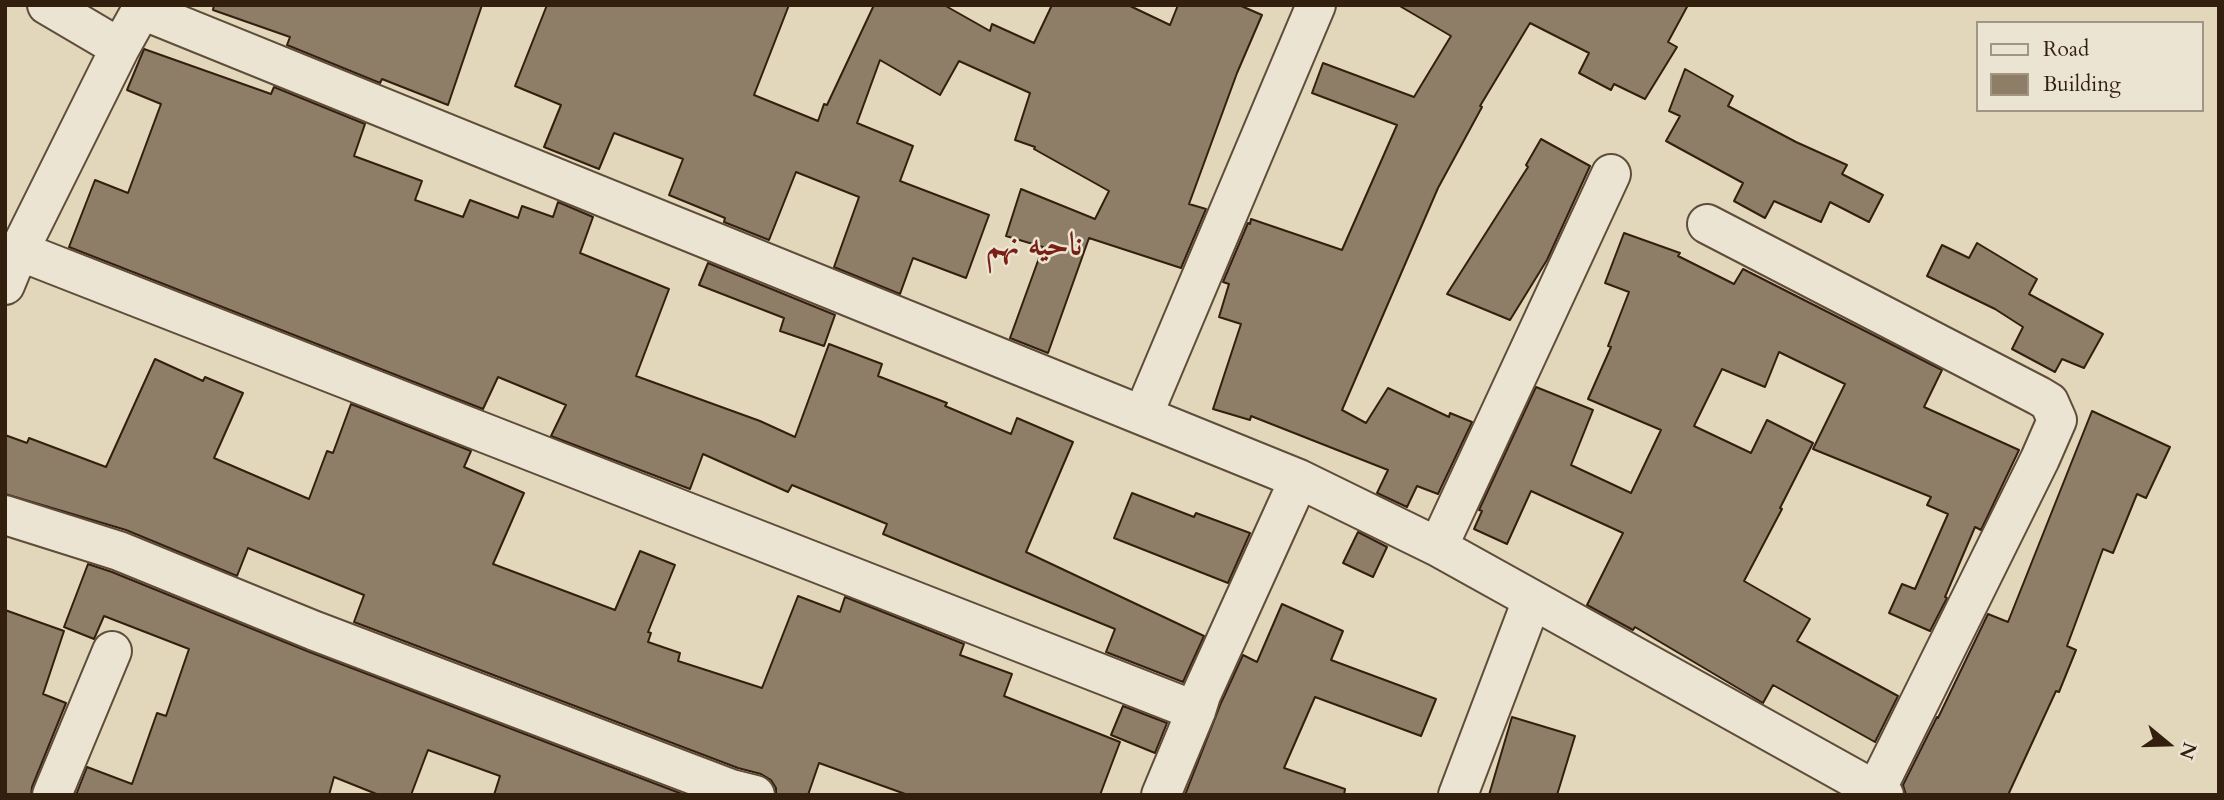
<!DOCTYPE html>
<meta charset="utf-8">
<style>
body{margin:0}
#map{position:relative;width:2224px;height:800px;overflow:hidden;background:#e2d6bb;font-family:Cardo,serif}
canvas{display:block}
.frame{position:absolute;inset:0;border:7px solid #331f0e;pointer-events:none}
.legend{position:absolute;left:1976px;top:21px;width:228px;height:91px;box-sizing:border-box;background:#ece4d3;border:2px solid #a29584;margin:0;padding:9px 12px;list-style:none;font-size:21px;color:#331f0e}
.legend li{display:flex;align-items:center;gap:14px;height:35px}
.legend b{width:35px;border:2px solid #a29584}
.north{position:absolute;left:2133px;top:709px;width:70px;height:70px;-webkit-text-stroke:5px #ece4d3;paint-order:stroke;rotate:109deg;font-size:19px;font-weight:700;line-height:28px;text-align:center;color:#331f0e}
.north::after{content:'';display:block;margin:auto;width:24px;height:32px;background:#331f0e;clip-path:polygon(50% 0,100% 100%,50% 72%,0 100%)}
</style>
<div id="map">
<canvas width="2224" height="800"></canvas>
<div class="frame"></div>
<ul class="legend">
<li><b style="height:9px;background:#ece4d3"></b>Road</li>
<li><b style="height:19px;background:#8e7e68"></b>Building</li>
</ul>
<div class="north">N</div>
</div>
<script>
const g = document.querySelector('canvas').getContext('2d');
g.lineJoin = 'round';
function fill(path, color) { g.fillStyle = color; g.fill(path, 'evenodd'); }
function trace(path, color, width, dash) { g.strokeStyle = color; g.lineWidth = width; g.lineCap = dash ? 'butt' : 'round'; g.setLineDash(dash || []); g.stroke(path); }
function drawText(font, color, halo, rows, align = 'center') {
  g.font = font + ' Cardo,Amiri,serif'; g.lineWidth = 5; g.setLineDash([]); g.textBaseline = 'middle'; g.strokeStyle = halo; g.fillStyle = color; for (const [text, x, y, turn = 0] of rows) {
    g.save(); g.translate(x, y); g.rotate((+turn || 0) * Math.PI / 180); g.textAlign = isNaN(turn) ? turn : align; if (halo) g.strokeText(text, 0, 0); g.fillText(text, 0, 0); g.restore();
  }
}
const building = new Path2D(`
 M 214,5 L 482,5 L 448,105 L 382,79 L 380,83 L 287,45 L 290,37 L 213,10 Z
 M 547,5 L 789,5 L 754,95 L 818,121 L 824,104 L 827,105 L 874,5 L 944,5 L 990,31 L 992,24 L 1034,43 L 1052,5 L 1128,5 L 1170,25 L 1178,5 L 1239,5 L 1262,15 L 1237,73 L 1189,204 L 1206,209 L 1181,268 L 1089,238 L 1048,353 L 1010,338 L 1043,247 L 1006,236 L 1021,189 L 1095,219 L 1109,191 L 1034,149 L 1035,147 L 1015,140 L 1030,93 L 959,61 L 940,95 L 880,60 L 857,123 L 913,146 L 900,181 L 989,215 L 966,278 L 913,258 L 900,294 L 834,267 L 859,197 L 796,172 L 769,240 L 724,222 L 725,218 L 669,195 L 683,159 L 614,133 L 599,169 L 544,147 L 561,105 L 515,86 Z
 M 1398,5 L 1688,5 L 1668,42 L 1677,47 L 1645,99 L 1614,84 L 1611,90 L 1579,73 L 1589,53 L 1530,23 L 1480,106 L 1482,107 L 1438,188 L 1342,410 L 1366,423 L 1388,388 L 1449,417 L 1450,413 L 1472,422 L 1438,494 L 1417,486 L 1407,507 L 1377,493 L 1388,470 L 1251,416 L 1250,420 L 1213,409 L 1241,324 L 1219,317 L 1229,284 L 1223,282 L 1248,223 L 1250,224 L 1251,219 L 1342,250 L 1397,125 L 1312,93 L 1323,63 L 1414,97 L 1451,36 Z
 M 144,49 L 271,94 L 274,87 L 365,124 L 354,156 L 422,181 L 415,200 L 463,217 L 470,200 L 518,218 L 522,206 L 553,217 L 558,202 L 593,217 L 580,253 L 669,289 L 636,376 L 760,421 L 795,437 L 829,344 L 882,364 L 878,376 L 947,403 L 945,406 L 1011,434 L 1017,418 L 1073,442 L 1026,552 L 1204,636 L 1183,682 L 1106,652 L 1115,629 L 883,534 L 887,524 L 792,485 L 788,492 L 703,454 L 690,489 L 551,436 L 566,405 L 498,377 L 483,409 L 69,247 L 95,180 L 128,193 L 161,104 L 127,90 Z
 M 1685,69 L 1733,96 L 1728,106 L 1796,142 L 1847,165 L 1842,174 L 1883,195 L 1869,222 L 1830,202 L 1821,222 L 1774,201 L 1765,218 L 1734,201 L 1743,183 L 1666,141 L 1680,116 L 1669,111 Z
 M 1541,139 L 1590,166 L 1547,260 L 1510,320 L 1447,294 L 1528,167 L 1526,165 Z
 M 1624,233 L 1680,253 L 1678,256 L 1734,284 L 1743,269 L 1942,370 L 1924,407 L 2019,450 L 1981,530 L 1975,527 L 1945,597 L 1947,598 L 1930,631 L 1889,613 L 1902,584 L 1915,589 L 1948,514 L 1927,505 L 1931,497 L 1813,449 L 1845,384 L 1779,352 L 1765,387 L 1722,369 L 1694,426 L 1751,453 L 1767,420 L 1813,443 L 1780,508 L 1782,509 L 1744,581 L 1810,619 L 1797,641 L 1898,696 L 1875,742 L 1773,685 L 1763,703 L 1635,627 L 1633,630 L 1587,605 L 1623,533 L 1531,491 L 1507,544 L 1474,529 L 1482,511 L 1479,510 L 1536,387 L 1593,410 L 1571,465 L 1631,493 L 1661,430 L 1588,399 L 1611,347 L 1608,346 L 1629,292 L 1605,283 Z
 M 1977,243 L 2037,279 L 2029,294 L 2103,334 L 2084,368 L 2062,359 L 2055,372 L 2012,349 L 2023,327 L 1995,309 L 1927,276 L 1942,245 L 1969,258 Z
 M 708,263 L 835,315 L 824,346 L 780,331 L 784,318 L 699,285 Z
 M 155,359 L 203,381 L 205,377 L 243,393 L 214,458 L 309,499 L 327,451 L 333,453 L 351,404 L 471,451 L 464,467 L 524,493 L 493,564 L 615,610 L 640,551 L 675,565 L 648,632 L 651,633 L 648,642 L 680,653 L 678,661 L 762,688 L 798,596 L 840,612 L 845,597 L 964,644 L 960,655 L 1012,674 L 1004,696 L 1120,742 L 1100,795 L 908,795 L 819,763 L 808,795 L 776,795 L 776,788 L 771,780 L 761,774 L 738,768 L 354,622 L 364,595 L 248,548 L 237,576 L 126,530 L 5,494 L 5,435 L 27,443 L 29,438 L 106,467 Z
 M 2092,411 L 2170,447 L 2146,498 L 2137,494 L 2113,553 L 2103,549 L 2067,646 L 2076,650 L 2059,692 L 2056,691 L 2008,795 L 1906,795 L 1903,785 L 1937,717 L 1938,718 L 1988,614 L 2008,622 Z
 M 1132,493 L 1194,517 L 1196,513 L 1250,533 L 1228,583 L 1114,538 Z
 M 1358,532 L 1387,547 L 1373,577 L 1343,563 Z
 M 88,564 L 112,572 L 307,651 L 685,795 L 494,795 L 500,776 L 428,750 L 411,795 L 379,795 L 334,777 L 329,795 L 76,795 L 87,767 L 132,784 L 157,713 L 166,716 L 189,649 L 104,616 L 94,639 L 64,627 Z
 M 1282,604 L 1343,631 L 1331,660 L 1436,699 L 1421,736 L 1315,697 L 1284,768 L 1345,789 L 1344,795 L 1185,795 L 1221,703 L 1243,655 L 1257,662 Z
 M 5,610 L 64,631 L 43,694 L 66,703 L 32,787 L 31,795 L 5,795 Z
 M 1123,706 L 1167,723 L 1155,753 L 1111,735 Z
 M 1512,717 L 1575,736 L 1557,795 L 1489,795 Z`);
fill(building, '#8e7e68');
trace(building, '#331f0e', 2);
const minor = new Path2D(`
 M 47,5 L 120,48
 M 142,10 L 1299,479 L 1438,547 L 1884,795
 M 1707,224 L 2039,396 L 2049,402 L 2057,420 L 2040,459 L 1876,790
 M 19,251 L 1196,711 L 1201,695 L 1299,479
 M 5,285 L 19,251 L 120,48 L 144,5
 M 1143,415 L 1316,5
 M 5,515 L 119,551 L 315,631 L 731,789 L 755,795
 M 1438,547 L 1611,174
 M 52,795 L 112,651
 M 1161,795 L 1196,711
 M 1458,795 L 1532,600`);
trace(minor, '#5f4d39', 42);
trace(minor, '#ece4d3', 38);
drawText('bold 32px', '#7a1f14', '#ece4d3', [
 ["ناحیه نهم",1034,248]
]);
</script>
